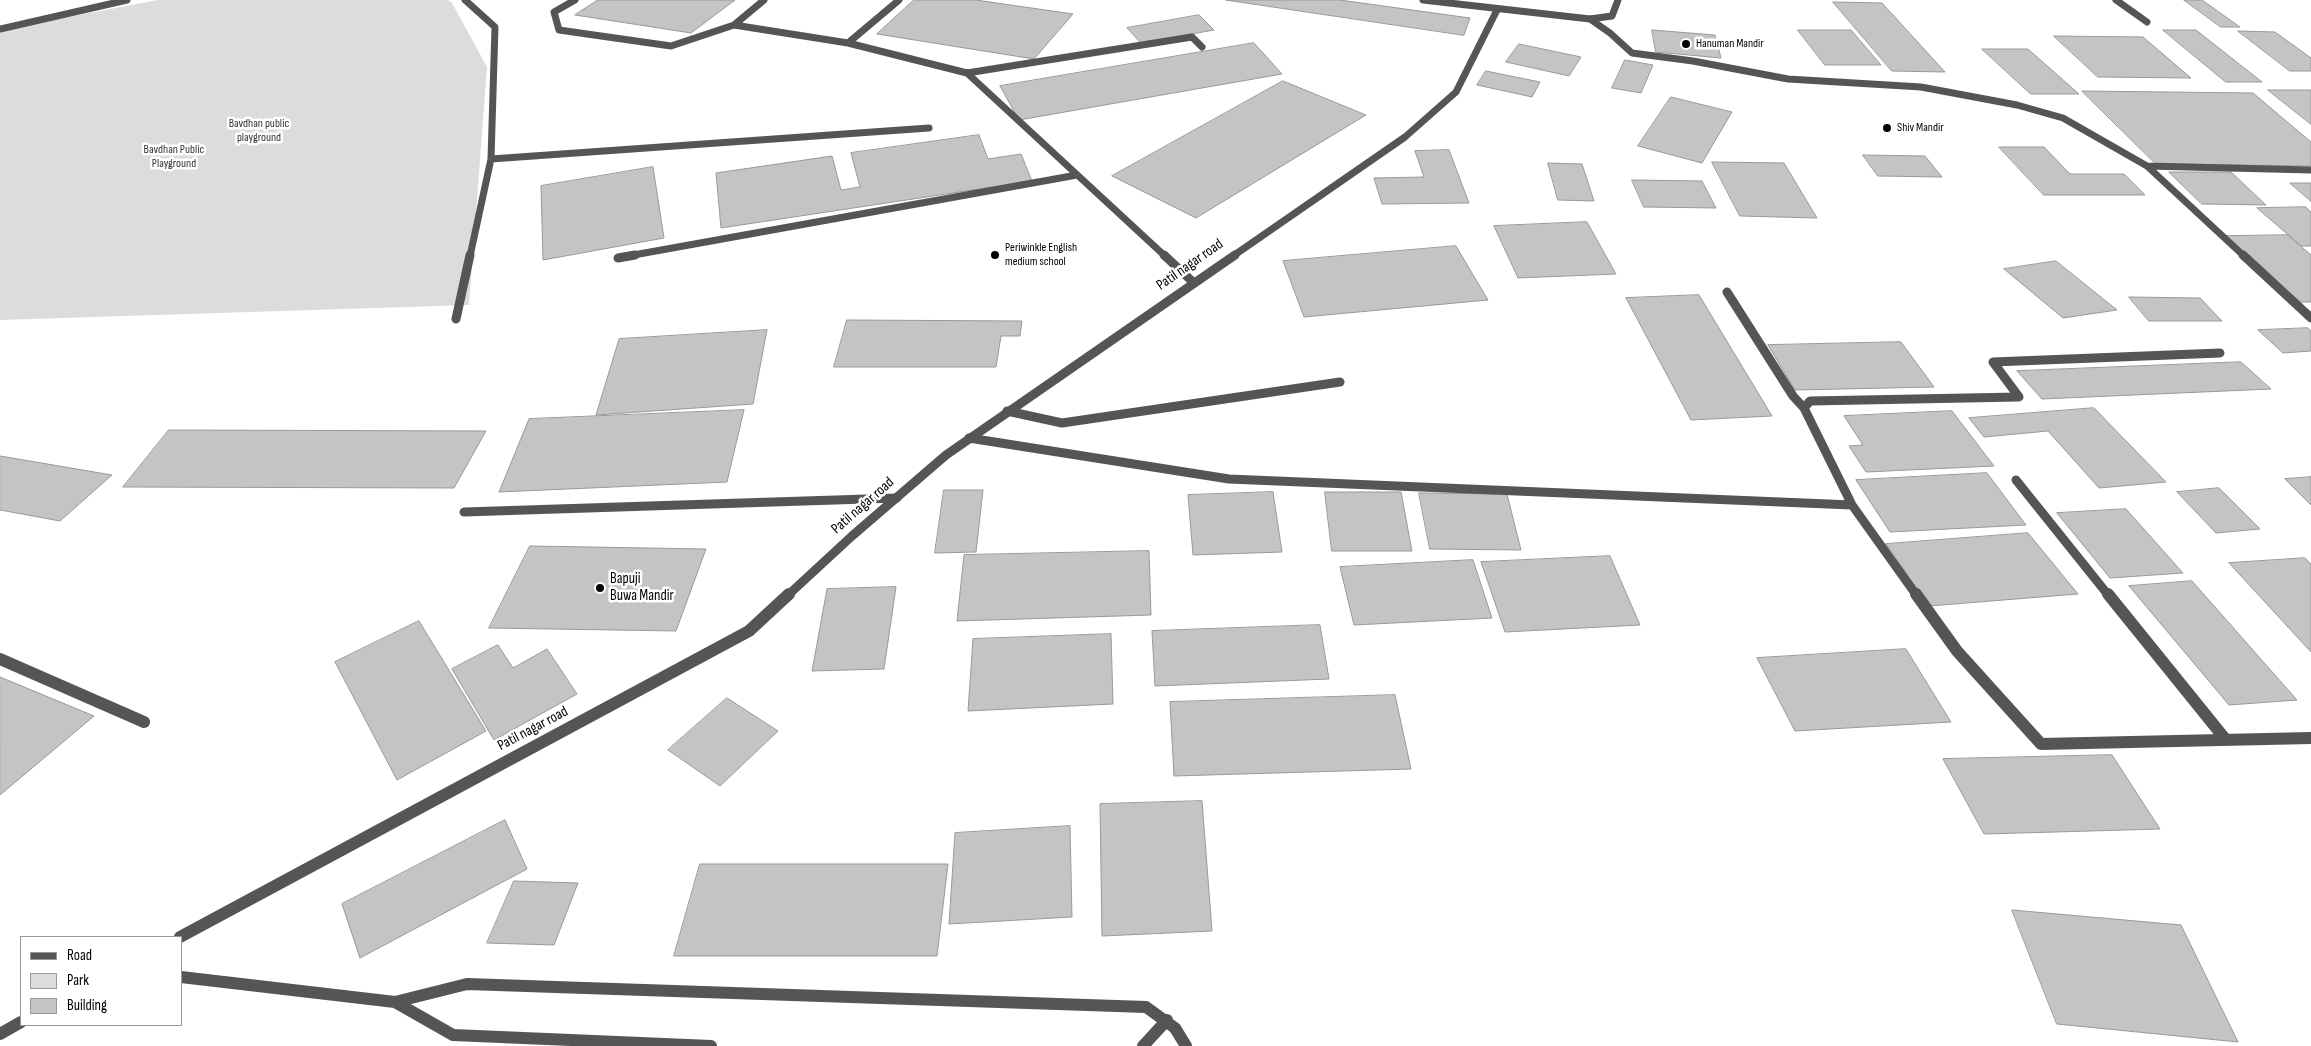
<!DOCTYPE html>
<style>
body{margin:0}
#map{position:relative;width:2311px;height:1046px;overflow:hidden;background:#fff;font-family:"Sofia Sans Condensed",sans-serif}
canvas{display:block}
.legend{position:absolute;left:20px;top:936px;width:162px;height:90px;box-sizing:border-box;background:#fff;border:1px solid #999;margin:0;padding:6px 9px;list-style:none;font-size:15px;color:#000}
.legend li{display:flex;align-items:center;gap:10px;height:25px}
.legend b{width:25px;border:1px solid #999}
</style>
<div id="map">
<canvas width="2311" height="1046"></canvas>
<ul class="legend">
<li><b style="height:6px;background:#555"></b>Road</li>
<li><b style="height:14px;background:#dcdcdc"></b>Park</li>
<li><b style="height:14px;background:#c4c4c4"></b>Building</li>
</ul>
</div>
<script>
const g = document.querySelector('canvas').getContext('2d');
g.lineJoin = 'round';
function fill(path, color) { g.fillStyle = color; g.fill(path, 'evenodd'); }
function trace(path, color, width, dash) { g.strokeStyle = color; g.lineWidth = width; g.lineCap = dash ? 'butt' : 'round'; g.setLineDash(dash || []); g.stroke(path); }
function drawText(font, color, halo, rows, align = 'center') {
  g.font = font + ' "Sofia Sans Condensed",sans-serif'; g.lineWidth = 5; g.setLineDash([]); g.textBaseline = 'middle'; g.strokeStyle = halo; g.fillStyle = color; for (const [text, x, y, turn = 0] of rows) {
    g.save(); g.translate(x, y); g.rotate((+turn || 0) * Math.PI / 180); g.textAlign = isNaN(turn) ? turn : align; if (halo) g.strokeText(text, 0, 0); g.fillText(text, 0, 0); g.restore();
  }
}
fill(new Path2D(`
 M 158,0 L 448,0 L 452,3 L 487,67 L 469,305 L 0,320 L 0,30 Z`), '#dcdcdc');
const building = new Path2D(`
 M 598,0 L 735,0 L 691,33 L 575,15 Z
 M 914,0 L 976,0 L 1073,14 L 1034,59 L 877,34 Z
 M 1226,0 L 1340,0 L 1470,18 L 1464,35 Z
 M 2184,0 L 2202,0 L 2240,27 L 2221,27 Z
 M 1833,2 L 1882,3 L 1945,72 L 1892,71 Z
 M 1199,15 L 1214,30 L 1141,43 L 1127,28 Z
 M 1652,30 L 1715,35 L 1721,58 L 1656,52 Z
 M 1798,30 L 1851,30 L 1881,65 L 1825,65 Z
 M 2163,30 L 2196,30 L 2262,82 L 2226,82 Z
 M 2238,31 L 2275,32 L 2311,58 L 2311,71 L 2290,71 Z
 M 2054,36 L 2143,37 L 2191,78 L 2098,77 Z
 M 1254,43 L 1282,74 L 1019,120 L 1000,86 Z
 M 1519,44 L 1581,57 L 1569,76 L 1506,62 Z
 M 1982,49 L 2028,49 L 2079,94 L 2031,94 Z
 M 1625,60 L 1653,65 L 1641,93 L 1612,88 Z
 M 1486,71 L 1540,82 L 1532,97 L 1477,85 Z
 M 1283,81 L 1366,115 L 1196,218 L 1112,176 Z
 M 2268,90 L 2311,90 L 2311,124 Z
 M 2082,91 L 2253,93 L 2311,142 L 2311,166 L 2156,164 Z
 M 1671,97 L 1732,112 L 1702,163 L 1638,146 Z
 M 979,135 L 988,159 L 1021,154 L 1032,181 L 721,228 L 716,173 L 832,156 L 841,190 L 860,187 L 851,153 Z
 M 1999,147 L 2044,147 L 2070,174 L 2124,174 L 2145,195 L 2044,195 Z
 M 1449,150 L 1469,203 L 1382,204 L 1374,178 L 1424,177 L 1415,151 Z
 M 1863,155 L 1925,156 L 1942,177 L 1878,176 Z
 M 1712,162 L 1784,163 L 1817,218 L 1740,216 Z
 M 1548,163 L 1582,164 L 1594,201 L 1558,200 Z
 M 653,167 L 664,238 L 543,260 L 541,186 Z
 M 2169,172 L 2231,172 L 2266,205 L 2202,204 Z
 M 1632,180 L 1702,181 L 1716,208 L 1644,207 Z
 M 2290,183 L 2311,183 L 2311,201 Z
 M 2306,207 L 2311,212 L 2311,246 L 2301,246 L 2257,208 Z
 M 1587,222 L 1616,274 L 1518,278 L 1494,226 Z
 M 2288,235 L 2311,255 L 2311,302 L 2297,302 L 2224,236 Z
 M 1456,246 L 1488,300 L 1304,317 L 1283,261 Z
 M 2056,261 L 2117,310 L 2063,318 L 2004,269 Z
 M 1699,295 L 1772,416 L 1691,420 L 1626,298 Z
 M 2129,297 L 2200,298 L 2222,321 L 2149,321 Z
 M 847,320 L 1022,321 L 1020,336 L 1001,336 L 996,367 L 834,367 Z
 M 2308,328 L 2311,331 L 2311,351 L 2283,353 L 2258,330 Z
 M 767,330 L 753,404 L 596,415 L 619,339 Z
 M 1901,342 L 1934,387 L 1795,390 L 1768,345 Z
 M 2241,362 L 2271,389 L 2042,399 L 2017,371 Z
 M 2094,408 L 2166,482 L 2099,488 L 2048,431 L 1984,437 L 1969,418 Z
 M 744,410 L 727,482 L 499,492 L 529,419 Z
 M 1952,411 L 1994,466 L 1866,472 L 1849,446 L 1863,445 L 1844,416 Z
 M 169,430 L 486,431 L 454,488 L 123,487 Z
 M 0,456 L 112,475 L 60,521 L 0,510 Z
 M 1987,473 L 2026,525 L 1890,532 L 1856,480 Z
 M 2311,477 L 2311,505 L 2285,479 Z
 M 2219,488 L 2260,529 L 2216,533 L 2177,492 Z
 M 944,490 L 983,490 L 976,552 L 935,553 Z
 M 1273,492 L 1282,552 L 1193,555 L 1188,495 Z
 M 1325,492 L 1401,492 L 1412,551 L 1332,551 Z
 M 1419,493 L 1507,494 L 1521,550 L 1430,549 Z
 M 2126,509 L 2183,573 L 2110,578 L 2057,513 Z
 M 2028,533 L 2078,594 L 1929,606 L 1886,544 Z
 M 530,546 L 706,549 L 676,631 L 489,628 Z
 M 1149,551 L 1151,615 L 957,621 L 964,555 Z
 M 1610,556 L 1640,625 L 1505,632 L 1481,562 Z
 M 2305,558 L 2311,564 L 2311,652 L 2229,563 Z
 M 1473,560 L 1492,618 L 1354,625 L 1340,567 Z
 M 2192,581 L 2297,700 L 2229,705 L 2129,586 Z
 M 896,587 L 884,669 L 812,671 L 827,589 Z
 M 419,621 L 486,731 L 397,780 L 335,662 Z
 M 1320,625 L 1329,679 L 1155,686 L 1152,631 Z
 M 1111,634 L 1113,704 L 968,711 L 973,639 Z
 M 498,645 L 513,668 L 547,649 L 577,694 L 494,740 L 452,669 Z
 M 1906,649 L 1951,722 L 1795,731 L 1757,658 Z
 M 0,677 L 94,716 L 0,795 Z
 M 1395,695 L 1411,769 L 1174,776 L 1170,702 Z
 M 727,698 L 778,731 L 720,786 L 668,750 Z
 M 2112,755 L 2160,829 L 1984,834 L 1943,759 Z
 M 1202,801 L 1212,931 L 1102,936 L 1100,804 Z
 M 505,820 L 527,869 L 360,958 L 342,904 Z
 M 1070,826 L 1072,917 L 949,924 L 955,833 Z
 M 700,864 L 948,864 L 937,956 L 674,956 Z
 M 514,881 L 578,883 L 554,945 L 487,943 Z
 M 2012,910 L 2181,925 L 2238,1042 L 2057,1024 Z`);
fill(building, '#c4c4c4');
trace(building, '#999', 1);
trace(new Path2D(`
 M 575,0 L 554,12 L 559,30 L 671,46 L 734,25 L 848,43 L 967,73 L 1192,37 L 1202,47
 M 734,25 L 764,0
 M 848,43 L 899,0
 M 967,73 L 1165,256
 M 628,256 L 1077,175`), '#555', 7);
trace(new Path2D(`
 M 1164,255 L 1194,283
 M 618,258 L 635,255
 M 464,512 L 897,498`), '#555', 9);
trace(new Path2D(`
 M 0,659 L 144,722`), '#555', 12);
trace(new Path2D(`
 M 465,0 L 495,27 L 491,159 L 470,256
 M 2116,0 L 2147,22
 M 1590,19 L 1610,33 L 1632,53 L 1693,61 L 1788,79 L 1921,87 L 2017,105 L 2063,118 L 2147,166 L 2244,256
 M 491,159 L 929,128
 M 2147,166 L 2311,170`), '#555', 7);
trace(new Path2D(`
 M 2243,255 L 2311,318
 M 1727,292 L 1793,396 L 1804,408
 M 456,319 L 470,255
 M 1007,411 L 1062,423 L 1340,382
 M 969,438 L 1229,479 L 1852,505
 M 2016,480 L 2109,596
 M 1917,596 L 1852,505 L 1804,408 L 1810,401 L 2019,397 L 1993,362 L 2220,353`), '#555', 9);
trace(new Path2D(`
 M 1916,594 L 1957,651 L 2041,744 L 2311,738
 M 2108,594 L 2226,740
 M 181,977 L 395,1002 L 467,984 L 1146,1007 L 1175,1028 L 1186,1046
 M 395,1002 L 453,1035 L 711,1046
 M 1143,1046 L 1167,1020`), '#555', 12);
trace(new Path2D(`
 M 1423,0 L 1590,19 L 1612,16 L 1618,0
 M 0,29 L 127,0
 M 1233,256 L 1405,137 L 1456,92 L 1497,10`), '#555', 7);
trace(new Path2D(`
 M 787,596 L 852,536 L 946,455 L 1235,255`), '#555', 9);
trace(new Path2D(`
 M 180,937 L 749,631 L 789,594
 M 0,1034 L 21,1022`), '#555', 12);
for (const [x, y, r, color] of [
 [1686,44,5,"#000"],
 [1887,128,5,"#000"],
 [995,255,5,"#000"],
 [600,588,5,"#000"]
]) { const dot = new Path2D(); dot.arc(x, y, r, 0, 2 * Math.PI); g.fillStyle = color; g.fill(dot); trace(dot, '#fff', 2); }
drawText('12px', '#000', '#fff', [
 ["Hanuman Mandir",1696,44],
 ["Shiv Mandir",1897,128],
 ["Periwinkle English",1005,248],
 ["medium school",1005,262]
], 'left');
drawText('12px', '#333', '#fff', [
 ["Bavdhan public",259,124],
 ["playground",259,138],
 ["Bavdhan Public",174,150],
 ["Playground",174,164]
]);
drawText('15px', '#000', '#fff', [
 ["Patil nagar road",1190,265,-35],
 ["Patil nagar road",863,506,-41],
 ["Patil nagar road",533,729,-28]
]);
drawText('15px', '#000', '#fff', [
 ["Bapuji",610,579],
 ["Buwa Mandir",610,596]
], 'left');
</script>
